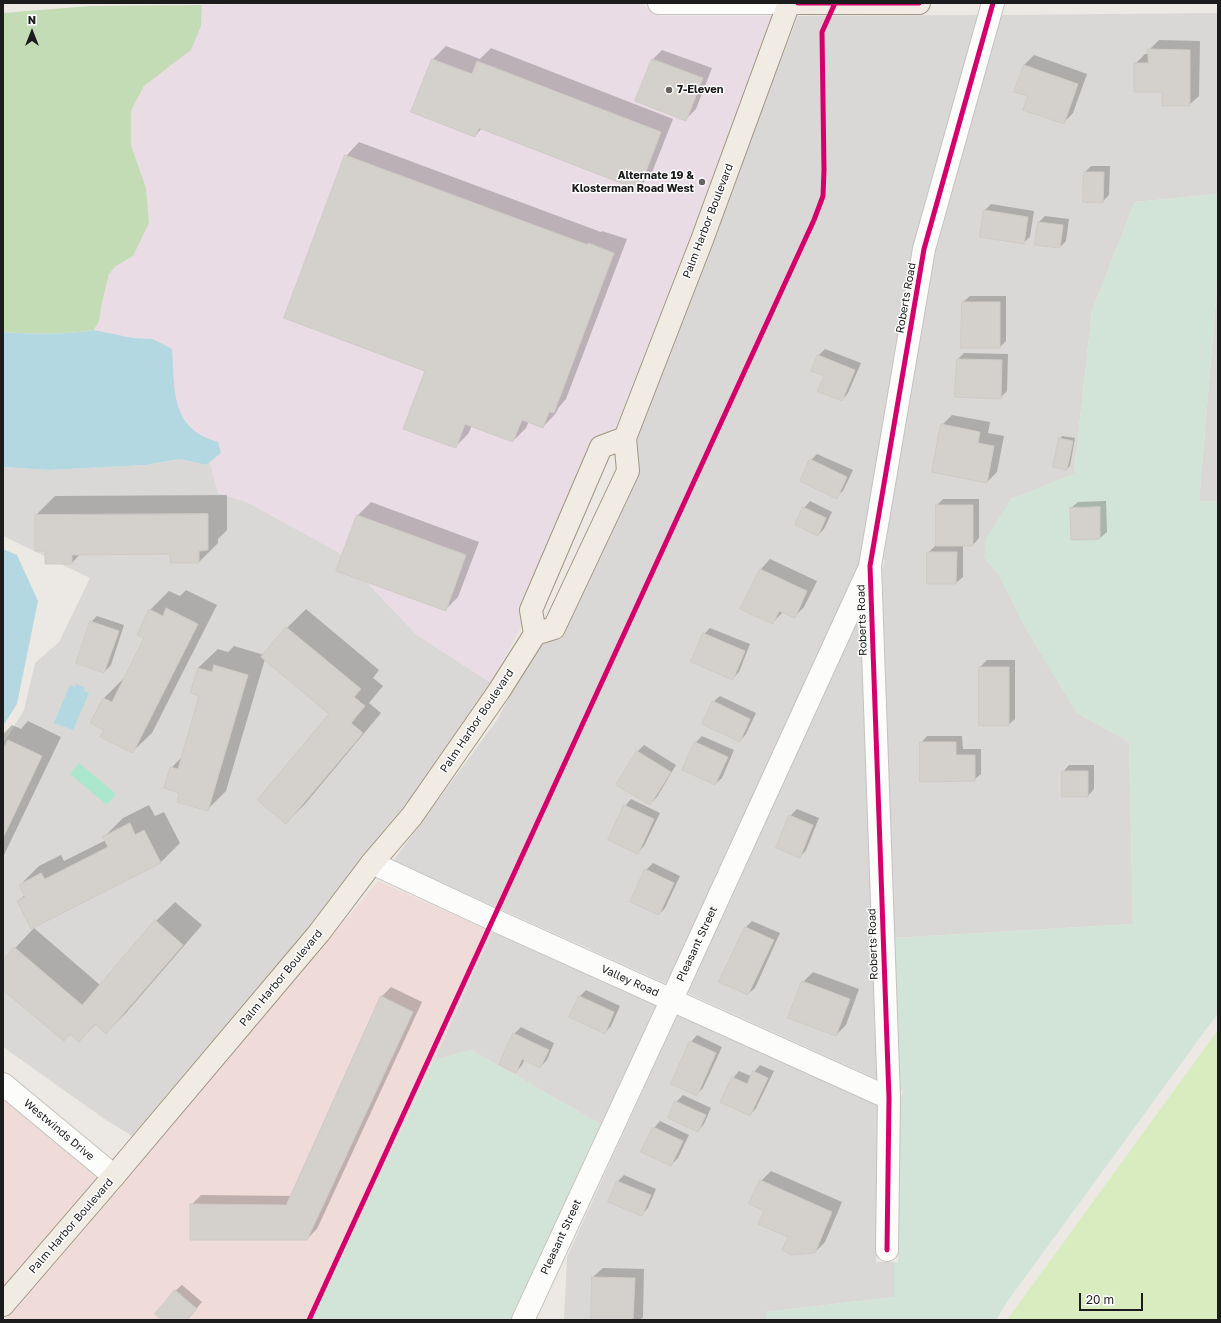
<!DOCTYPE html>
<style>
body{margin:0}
#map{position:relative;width:1221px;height:1323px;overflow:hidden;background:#ece9e4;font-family:"Golos Text",sans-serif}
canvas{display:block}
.frame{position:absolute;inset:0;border:4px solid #1c1c1c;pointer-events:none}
.north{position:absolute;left:12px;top:12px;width:40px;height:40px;-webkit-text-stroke:3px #fff;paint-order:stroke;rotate:0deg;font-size:11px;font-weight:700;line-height:16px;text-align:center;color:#1c1c1c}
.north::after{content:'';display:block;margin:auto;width:14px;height:18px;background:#1c1c1c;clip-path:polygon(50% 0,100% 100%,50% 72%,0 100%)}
.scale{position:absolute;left:1079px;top:1293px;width:64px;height:18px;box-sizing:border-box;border:2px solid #1c1c1c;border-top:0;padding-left:5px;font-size:12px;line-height:14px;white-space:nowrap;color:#1c1c1c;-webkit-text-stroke:3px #fff;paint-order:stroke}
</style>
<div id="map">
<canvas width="1221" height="1323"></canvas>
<div class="frame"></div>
<div class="north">N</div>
<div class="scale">20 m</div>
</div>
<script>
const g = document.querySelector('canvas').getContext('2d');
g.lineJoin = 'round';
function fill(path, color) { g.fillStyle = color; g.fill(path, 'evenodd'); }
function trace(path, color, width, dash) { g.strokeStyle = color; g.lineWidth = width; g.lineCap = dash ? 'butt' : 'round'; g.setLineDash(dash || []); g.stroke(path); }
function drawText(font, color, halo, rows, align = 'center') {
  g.font = font + ' "Golos Text",sans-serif'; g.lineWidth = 3; g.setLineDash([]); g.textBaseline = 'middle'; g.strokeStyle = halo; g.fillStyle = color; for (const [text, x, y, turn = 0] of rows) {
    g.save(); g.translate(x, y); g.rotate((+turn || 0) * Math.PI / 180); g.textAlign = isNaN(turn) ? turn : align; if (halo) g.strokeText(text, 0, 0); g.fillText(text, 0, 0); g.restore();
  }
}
fill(new Path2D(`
 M 1218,13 L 1218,194 L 1135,202 L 1092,311 L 1074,474 L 1011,499 L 984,557 L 998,573 L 1025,627 L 1077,713 L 1129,742 L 1133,924 L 894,938 L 882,569 L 885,561 L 883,559 L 935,253 L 1001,15 Z
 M 978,15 L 913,247 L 860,562 L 667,984 L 393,861 L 497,720 L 531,656 L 622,472 L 798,16 Z
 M 1218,275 L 1218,502 L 1199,501 Z
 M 180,459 L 206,465 L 210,462 L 218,493 L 247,502 L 338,552 L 416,634 L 491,683 L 479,705 L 366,860 L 132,1136 L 106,1120 L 3,1047 L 3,744 L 24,710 L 35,663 L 59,642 L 90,578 L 3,536 L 3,467 L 49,470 L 146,465 Z
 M 861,613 L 877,1079 L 687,993 Z
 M 492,932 L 657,1006 L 602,1125 L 471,1050 L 434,1060 Z
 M 677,1015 L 878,1106 L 876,1262 L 894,1262 L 894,1297 L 766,1312 L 766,1320 L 564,1320 L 567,1257 Z`), '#dad8d6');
fill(new Path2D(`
 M 378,881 L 492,932 L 434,1060 L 312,1320 L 5,1320 L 116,1192 L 117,1193 L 123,1183 Z
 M 3,1099 L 98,1177 L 3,1288 Z`), '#efdbd7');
fill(new Path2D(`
 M 373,3 L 640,3 L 654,14 L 660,16 L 773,16 L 692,235 L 602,462 L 551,572 L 491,683 L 416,634 L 338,552 L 247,502 L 218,493 L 210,462 L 221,453 L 205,438 L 192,429 L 178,410 L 173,388 L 173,365 L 153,339 L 134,338 L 94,330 L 99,321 L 102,303 L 109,274 L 116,266 L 133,256 L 146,188 L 131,145 L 131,111 L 144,86 L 154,76 L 171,66 L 201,26 L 202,5 Z`), '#eadce4');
fill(new Path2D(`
 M 1218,1030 L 1218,1320 L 1007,1320 L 1015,1309 Z`), '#d8ecbf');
fill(new Path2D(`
 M 202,5 L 201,26 L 191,50 L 144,86 L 131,111 L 131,145 L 146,188 L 149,223 L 133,256 L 116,266 L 109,274 L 102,303 L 99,321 L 94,330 C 64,335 33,334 3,332 L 3,13 L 90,6 Z`), '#c4dcb6');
fill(new Path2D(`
 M 1218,194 L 1218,275 L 1199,501 L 1218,502 L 1218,1013 L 1007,1302 L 996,1320 L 766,1320 L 766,1312 L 894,1297 L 894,1262 L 898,1262 L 900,1100 L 903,1091 L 900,1089 L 894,938 L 1133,924 L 1129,742 L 1077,713 L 1027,631 L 998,573 L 984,557 L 985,540 L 1011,499 L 1074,474 L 1092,311 L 1135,202 Z
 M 471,1050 L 602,1125 L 535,1320 L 312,1320 L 434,1060 Z`), '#d2e3d8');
fill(new Path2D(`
 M 79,763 L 116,794 L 107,805 L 70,774 Z`), '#abe7cd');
fill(new Path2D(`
 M 94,330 L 133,338 L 153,339 L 172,349 C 175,390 170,428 218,442 L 221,453 L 206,465 L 180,459 L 146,465 L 49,470 L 3,467 L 3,332 C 33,334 64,335 94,330 Z
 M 3,549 L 17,555 L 38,601 L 17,704 L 3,726 Z
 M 76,684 L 85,688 L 84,691 L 89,693 L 73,730 L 54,723 L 70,685 L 75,687 Z`), '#b4d8e2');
fill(new Path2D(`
 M 1159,40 L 1200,41 L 1199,96 L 1189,105 L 1163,91 L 1135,64 L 1145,54 L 1149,54 L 1149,50 Z
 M 446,46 L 480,59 L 491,48 L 673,119 L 651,175 L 638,188 L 482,128 L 475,136 L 412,111 L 433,59 Z
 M 662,50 L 712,68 L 696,109 L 686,119 L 653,59 Z
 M 1034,55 L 1087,74 L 1073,113 L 1063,123 L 1029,96 L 1016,91 L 1024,65 Z
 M 359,142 L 601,232 L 602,231 L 627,239 L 566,399 L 559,407 L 556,413 L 543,427 L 529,421 L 526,428 L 513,441 L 472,426 L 468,434 L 455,447 L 346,156 Z
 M 1091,166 L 1110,166 L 1109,195 L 1102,202 L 1085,172 Z
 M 991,204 L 1034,211 L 1030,237 L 1023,243 L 985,210 Z
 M 1045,216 L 1069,219 L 1066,241 L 1060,247 L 1039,222 Z
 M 970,296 L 1006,296 L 1006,341 L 1000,347 L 963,302 Z
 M 825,349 L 861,363 L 848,393 L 842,400 L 825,375 L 819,355 Z
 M 964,353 L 1008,354 L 1007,391 L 1000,398 L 958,359 Z
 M 952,415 L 990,422 L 988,433 L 1004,436 L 997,472 L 987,482 L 942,425 Z
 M 1062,436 L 1075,438 L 1070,466 L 1067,469 L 1060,439 Z
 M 817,454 L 853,470 L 843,491 L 836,497 L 811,460 Z
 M 227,495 L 227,530 L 218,539 L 218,543 L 199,562 L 171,553 L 80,554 L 72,563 L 46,550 L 36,515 L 55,496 Z
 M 943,499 L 979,499 L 979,538 L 973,545 L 963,545 L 963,577 L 956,583 L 928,583 L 928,553 L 935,546 L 937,546 L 937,505 Z
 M 810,501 L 832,512 L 824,529 L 818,535 L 804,508 Z
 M 1106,501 L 1107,532 L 1100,538 L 1072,539 L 1071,508 L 1078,502 Z
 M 371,502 L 479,542 L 458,597 L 445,610 L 357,516 Z
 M 770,559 L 817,581 L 804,607 L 794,617 L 783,612 L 772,623 L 742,609 L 761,569 Z
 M 186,590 L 217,605 L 152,733 L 132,752 L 105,730 L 91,722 L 104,698 L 123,679 L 124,680 L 145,638 L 150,610 L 169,591 L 180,596 Z
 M 306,609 L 379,670 L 373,678 L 383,686 L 369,703 L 381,713 L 305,804 L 286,823 L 330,714 L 265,659 L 226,791 L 207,810 L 180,792 L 171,768 L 183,756 L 201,695 L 198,668 L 218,649 L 228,652 L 234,646 L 264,655 L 287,628 Z
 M 97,616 L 124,625 L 111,665 L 104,672 L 91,622 Z
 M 710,628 L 750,644 L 739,672 L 732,679 L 704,634 Z
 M 987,660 L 1015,660 L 1015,719 L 1008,725 L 980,725 L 980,667 Z
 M 720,696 L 756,713 L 746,734 L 740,741 L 713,702 Z
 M 28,721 L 61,737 L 3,857 L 3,734 L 12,725 L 21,729 Z
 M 702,736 L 734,750 L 722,778 L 715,784 L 683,770 L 696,742 Z
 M 927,736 L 962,736 L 963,749 L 981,749 L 981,774 L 974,780 L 921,743 Z
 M 644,745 L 676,765 L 657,797 L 650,804 L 637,752 Z
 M 1069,765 L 1094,765 L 1094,789 L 1088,796 L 1063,772 Z
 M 631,799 L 660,813 L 644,846 L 637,853 L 625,806 Z
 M 149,805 L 155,816 L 164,812 L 180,843 L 161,862 L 32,927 L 18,901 L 25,895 L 20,885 L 39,866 L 61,855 L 64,861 L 106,840 L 104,837 L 123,818 Z
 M 797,809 L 819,818 L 806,850 L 800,857 L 790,816 Z
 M 653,863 L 680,876 L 665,908 L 659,914 L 646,870 Z
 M 175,902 L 202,925 L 125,1014 L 106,1033 L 96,1024 L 79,1040 L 3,988 L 3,961 L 34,928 L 100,985 L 156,921 Z
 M 752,921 L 780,933 L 755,988 L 748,994 L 721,982 L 746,927 Z
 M 813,972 L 859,989 L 846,1025 L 836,1035 L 803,982 Z
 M 391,987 L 422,1002 L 317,1229 L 307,1239 L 191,1205 L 201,1195 L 291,1196 L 381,997 Z
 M 586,990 L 620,1006 L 611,1026 L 605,1033 L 579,997 Z
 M 521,1027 L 554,1043 L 547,1060 L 540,1067 L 525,1059 L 522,1065 L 516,1072 L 514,1034 Z
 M 697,1035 L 722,1047 L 703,1088 L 697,1094 L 691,1042 Z
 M 760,1065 L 774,1071 L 756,1108 L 750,1115 L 733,1078 L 739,1071 L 751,1076 L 754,1072 Z
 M 683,1095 L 711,1108 L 704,1124 L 698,1131 L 676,1102 Z
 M 660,1121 L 689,1135 L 678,1158 L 671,1165 L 654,1128 Z
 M 771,1171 L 842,1202 L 825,1242 L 815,1252 L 789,1237 L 765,1210 L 761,1181 Z
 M 624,1175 L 656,1189 L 648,1208 L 641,1215 L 618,1181 Z
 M 603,1268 L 644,1269 L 643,1317 L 640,1320 L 592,1320 L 593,1277 Z
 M 182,1285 L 202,1302 L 187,1320 L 164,1320 L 175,1291 Z`), '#0003');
const building = new Path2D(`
 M 1148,49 L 1190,50 L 1190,106 L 1162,106 L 1162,92 L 1134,92 L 1134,63 L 1148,63 Z
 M 432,59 L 472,74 L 477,61 L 661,132 L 639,190 L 479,128 L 475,137 L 411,112 Z
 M 652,59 L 703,78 L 686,121 L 635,101 Z
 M 1024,65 L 1078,84 L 1064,124 L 1023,110 L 1028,96 L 1014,92 Z
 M 345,155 L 588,245 L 588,243 L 614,253 L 554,413 L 549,412 L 543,428 L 522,420 L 513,442 L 465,424 L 456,448 L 403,429 L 425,371 L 284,318 Z
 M 1084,172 L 1104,172 L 1103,203 L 1083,202 Z
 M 984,210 L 1028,217 L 1024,244 L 980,237 Z
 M 1038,222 L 1063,225 L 1060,248 L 1035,245 Z
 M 962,302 L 1000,302 L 1000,348 L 961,348 Z
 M 818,355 L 855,370 L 842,401 L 817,391 L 824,376 L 811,371 Z
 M 957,359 L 1002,360 L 1001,399 L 955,397 Z
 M 941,424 L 980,432 L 978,443 L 994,446 L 987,483 L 932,472 Z
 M 1059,438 L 1073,441 L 1067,470 L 1053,467 Z
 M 810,459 L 847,477 L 837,499 L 800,481 Z
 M 936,505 L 973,505 L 973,546 L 936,546 Z
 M 803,507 L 826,518 L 818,536 L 795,525 Z
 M 1100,507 L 1100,539 L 1071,540 L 1070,508 Z
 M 208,514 L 208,550 L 199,551 L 199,563 L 170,563 L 170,554 L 72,555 L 72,564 L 45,564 L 45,551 L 35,551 L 35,515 Z
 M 357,515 L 466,555 L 446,611 L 336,571 Z
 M 927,552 L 957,552 L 956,584 L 927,584 Z
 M 760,569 L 807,591 L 795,618 L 779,611 L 773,624 L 740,609 Z
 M 166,608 L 198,624 L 133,753 L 100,737 L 104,730 L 90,723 L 103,698 L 112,702 L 144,638 L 137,635 L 149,609 L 163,616 Z
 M 90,621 L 119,631 L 104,673 L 76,663 Z
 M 286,627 L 361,689 L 354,697 L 365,706 L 351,723 L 363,733 L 286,824 L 257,800 L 329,714 L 261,657 Z
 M 703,633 L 745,651 L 733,680 L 691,662 Z
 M 214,665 L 248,675 L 208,811 L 177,802 L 179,793 L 164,788 L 170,767 L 178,769 L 199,696 L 190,693 L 198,668 L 212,672 Z
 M 979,667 L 1009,667 L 1009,726 L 979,726 Z
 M 713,701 L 750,719 L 740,742 L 702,724 Z
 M 8,740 L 42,756 L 3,838 L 3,749 Z
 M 695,742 L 728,757 L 715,785 L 682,770 Z
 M 920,742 L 956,742 L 956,755 L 975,755 L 975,781 L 920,782 Z
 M 637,751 L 671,772 L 650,805 L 616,785 Z
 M 1062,771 L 1088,771 L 1088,797 L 1062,797 Z
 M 624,805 L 654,819 L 638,854 L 608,840 Z
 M 789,815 L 813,825 L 800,858 L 776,848 Z
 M 130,823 L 135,835 L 144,830 L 161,863 L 31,929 L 17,901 L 25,897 L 19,885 L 41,873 L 45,879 L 108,847 L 103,837 Z
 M 645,869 L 674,883 L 659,915 L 630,902 Z
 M 155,920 L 183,945 L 106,1034 L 95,1024 L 79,1042 L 70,1034 L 64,1041 L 3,990 L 3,960 L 14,947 L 82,1005 Z
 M 745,927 L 774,940 L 748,995 L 719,982 Z
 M 802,981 L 850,999 L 836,1036 L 788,1018 Z
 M 381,996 L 413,1012 L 307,1240 L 190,1240 L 190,1204 L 286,1205 Z
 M 579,996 L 614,1012 L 605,1034 L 569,1017 Z
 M 513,1033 L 549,1050 L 540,1068 L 522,1059 L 516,1073 L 499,1065 Z
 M 690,1041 L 716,1053 L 697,1096 L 671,1084 Z
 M 753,1071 L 768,1078 L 750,1116 L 720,1102 L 732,1077 L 747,1084 Z
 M 675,1101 L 706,1115 L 698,1132 L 668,1118 Z
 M 653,1127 L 683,1141 L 671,1166 L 641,1152 Z
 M 760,1180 L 832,1212 L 815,1253 L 792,1255 L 782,1250 L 788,1237 L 758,1224 L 764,1211 L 749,1204 Z
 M 617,1181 L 651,1195 L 642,1216 L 608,1202 Z
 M 592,1277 L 635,1278 L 633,1320 L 591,1320 Z
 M 175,1290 L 197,1309 L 187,1320 L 162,1320 L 155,1314 Z`);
fill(building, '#d4d1cc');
trace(building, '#cfcac5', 1);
const minor = new Path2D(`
 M 659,3 L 771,3
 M 372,863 L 492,919 L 889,1098
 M 3,1084 L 114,1176
 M 887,1250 L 889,1098 L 870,566 L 924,249 L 993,3
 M 523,1320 L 672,999 L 868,571`);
const major = new Path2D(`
 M 798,3 L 919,3
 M 535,634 L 531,610 L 601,447 L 625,438
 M 3,1305 L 114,1176 L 319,933 L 372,863 L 412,816 L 499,691 L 535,634 L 554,628 L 628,471 L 625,438 L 702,240 L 789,3`);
trace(minor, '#c4c2c0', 24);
trace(major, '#a19681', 24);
trace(minor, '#fcfcfb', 22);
trace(major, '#f0ebe3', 22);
trace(new Path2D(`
 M 798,3 L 919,3
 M 887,1250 L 889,1098 L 870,566 L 924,249 L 993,3
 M 309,1320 L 814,220 L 823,196 L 824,170 L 822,32 L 835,3`), '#d6006c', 5);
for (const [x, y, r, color] of [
 [669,90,4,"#656462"],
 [702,182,4,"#656462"]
]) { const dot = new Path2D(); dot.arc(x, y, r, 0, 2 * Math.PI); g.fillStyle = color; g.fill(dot); trace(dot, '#fff', 1.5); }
drawText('bold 11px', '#1c1c1c', '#fff', [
 ["7-Eleven",677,90],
 ["Alternate 19 &",694,176,"right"],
 ["Klosterman Road West",694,189,"right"]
], 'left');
drawText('11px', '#1c1c1c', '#fff', [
 ["Palm Harbor Boulevard",708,221,-69],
 ["Roberts Road",906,298,-80],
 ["Roberts Road",862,620,-92],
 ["Palm Harbor Boulevard",477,721,-56],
 ["Pleasant Street",697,944,-65],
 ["Roberts Road",873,944,-92],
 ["Palm Harbor Boulevard",281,978,-50],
 ["Valley Road",630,981,24],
 ["Westwinds Drive",59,1130,40],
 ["Palm Harbor Boulevard",71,1226,-49],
 ["Pleasant Street",561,1237,-65]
]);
</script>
